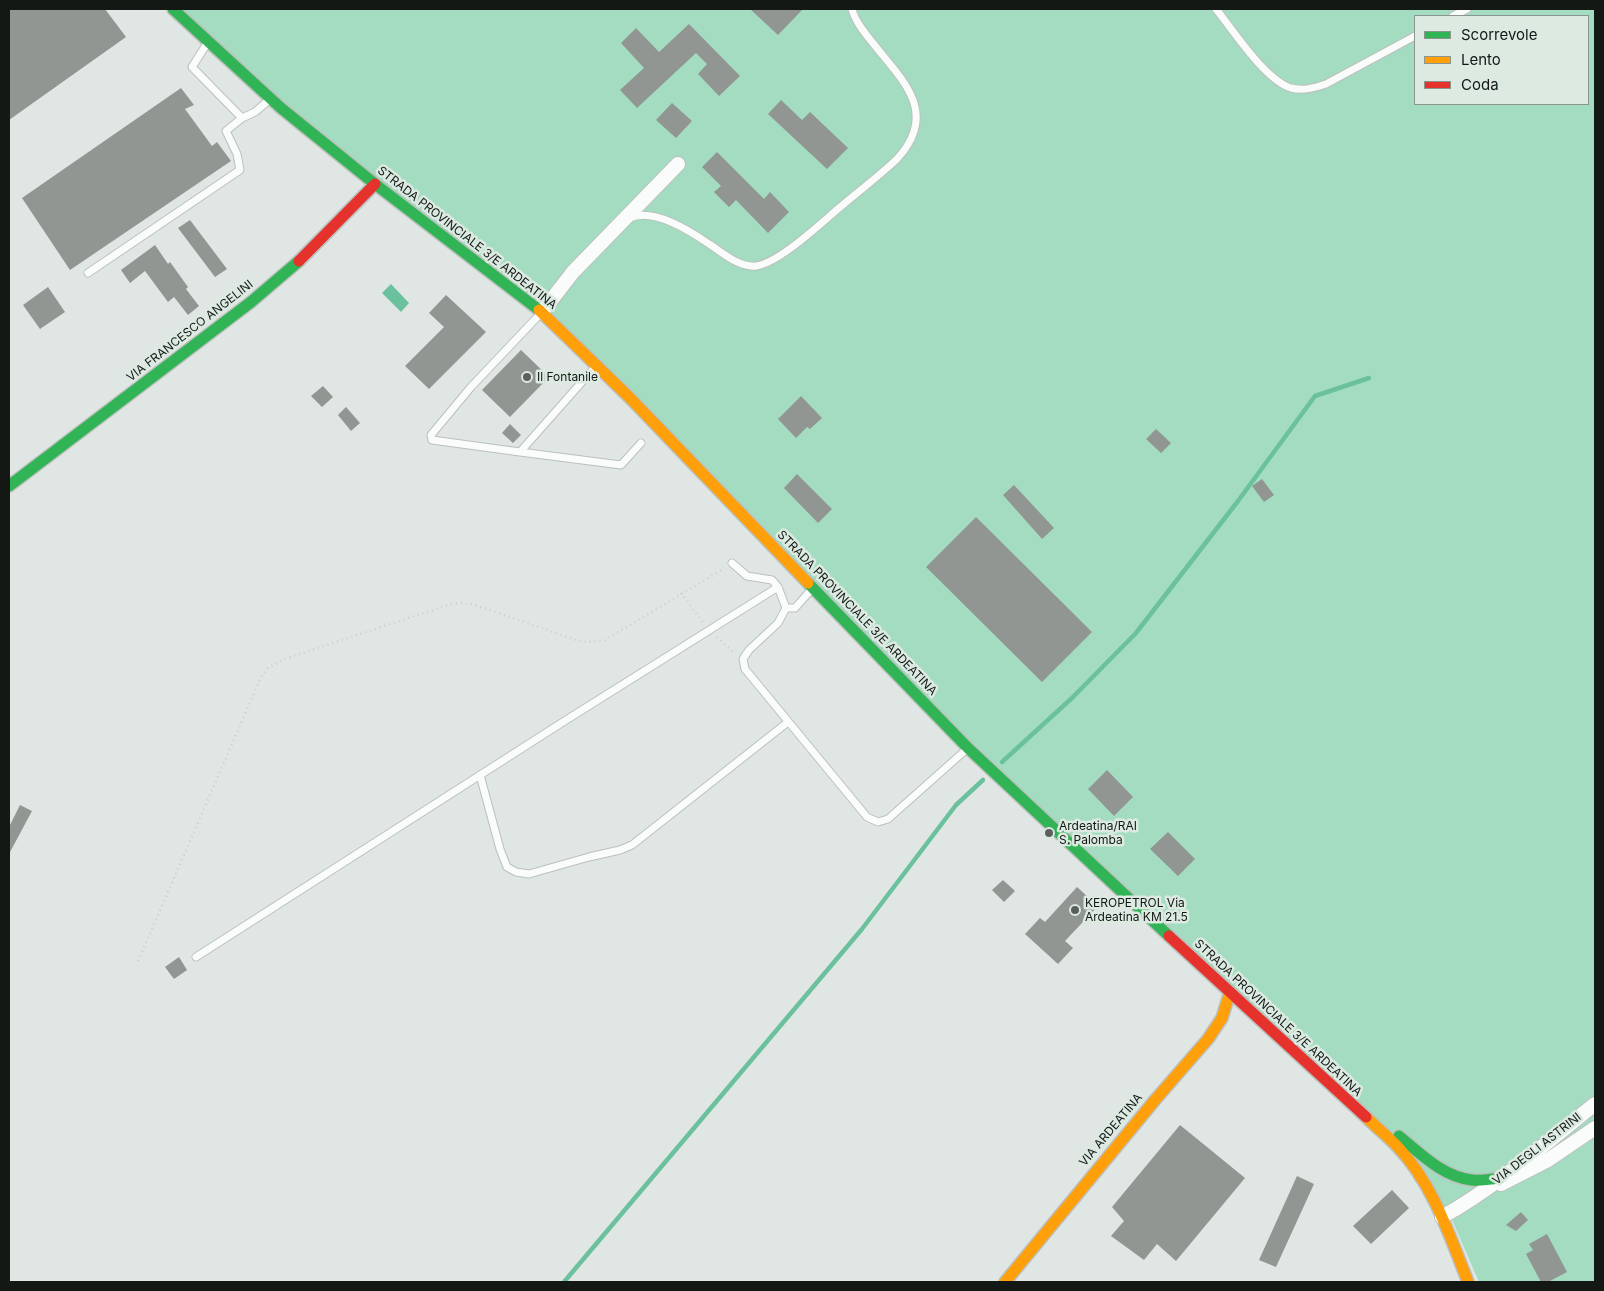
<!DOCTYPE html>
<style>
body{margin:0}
#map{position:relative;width:1604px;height:1291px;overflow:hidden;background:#e0e6e3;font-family:Inter,sans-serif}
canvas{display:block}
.frame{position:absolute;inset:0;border:10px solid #131815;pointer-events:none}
.legend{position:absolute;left:1414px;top:15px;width:175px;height:90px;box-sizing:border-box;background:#dceae2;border:1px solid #8c9690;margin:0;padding:6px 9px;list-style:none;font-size:15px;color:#131815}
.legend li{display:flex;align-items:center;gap:10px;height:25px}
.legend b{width:25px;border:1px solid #8c9690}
</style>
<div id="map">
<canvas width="1604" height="1291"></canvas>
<div class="frame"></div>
<ul class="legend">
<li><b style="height:6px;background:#30b455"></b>Scorrevole</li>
<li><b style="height:6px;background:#ff9f0a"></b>Lento</li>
<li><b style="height:6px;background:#e5322d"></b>Coda</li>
</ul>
</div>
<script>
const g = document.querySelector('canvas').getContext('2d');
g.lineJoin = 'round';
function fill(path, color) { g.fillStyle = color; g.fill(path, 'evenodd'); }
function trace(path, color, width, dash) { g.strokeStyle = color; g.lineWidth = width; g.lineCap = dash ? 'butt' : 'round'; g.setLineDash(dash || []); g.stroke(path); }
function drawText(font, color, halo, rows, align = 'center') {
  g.font = font + ' Inter,sans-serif'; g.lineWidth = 5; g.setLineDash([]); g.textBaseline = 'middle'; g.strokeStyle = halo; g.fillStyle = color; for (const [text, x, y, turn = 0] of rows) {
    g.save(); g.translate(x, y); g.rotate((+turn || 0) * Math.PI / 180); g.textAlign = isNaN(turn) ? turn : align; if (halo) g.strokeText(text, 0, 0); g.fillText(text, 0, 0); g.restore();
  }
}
fill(new Path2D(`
 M 173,9 L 1595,9 L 1595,1282 L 1479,1282 L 1449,1213 L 1328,1082 L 968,748 L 596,365 ZM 1415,16 L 1588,16 L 1588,104 L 1415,104 Z`), '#a4dcc1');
fill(new Path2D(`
 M 391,284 L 409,303 L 401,312 L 382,293 Z`), '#6bc19e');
trace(new Path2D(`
 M 1002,762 L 1072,698 L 1136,633 L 1238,501 L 1315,396 L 1369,378
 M 564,1282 L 862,929 L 956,805 L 983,780`), '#6bc19e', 4.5);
fill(new Path2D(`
 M 9,9 L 105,9 L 126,37 L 9,120 Z
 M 750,9 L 803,9 L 778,35 Z
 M 689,24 L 740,76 L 719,96 L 698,74 L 707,64 L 696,53 L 637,108 L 620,90 L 644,68 L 621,43 L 636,28 L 659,52 Z
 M 181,88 L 194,105 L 185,109 L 212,146 L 217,142 L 231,161 L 70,270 L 22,198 Z
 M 781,100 L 802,120 L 810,112 L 848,148 L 827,169 L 768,114 Z
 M 672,103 L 692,121 L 676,138 L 656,120 Z
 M 717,152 L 764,199 L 770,192 L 789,212 L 768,233 L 736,200 L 729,207 L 714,192 L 721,186 L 702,167 Z
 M 190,220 L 227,269 L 215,277 L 178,228 Z
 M 155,245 L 168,264 L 170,262 L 188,287 L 186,289 L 199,306 L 188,315 L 174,297 L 168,302 L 145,271 L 130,283 L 121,270 Z
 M 48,287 L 65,312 L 40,329 L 23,305 Z
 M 446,295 L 486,332 L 429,389 L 405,366 L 444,327 L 429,313 Z
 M 521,350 L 549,377 L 510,417 L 482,390 Z
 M 323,386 L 333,397 L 322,407 L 311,396 Z
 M 801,396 L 822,418 L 810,429 L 807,427 L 796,438 L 778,419 Z
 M 346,407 L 360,423 L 351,431 L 338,415 Z
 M 510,424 L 521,435 L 513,443 L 502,433 Z
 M 1156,429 L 1171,443 L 1161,453 L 1146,439 Z
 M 797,474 L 832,509 L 818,523 L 784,488 Z
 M 1262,479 L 1274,495 L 1264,502 L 1252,486 Z
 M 1014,485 L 1054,528 L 1042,539 L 1003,495 Z
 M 976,517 L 1092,632 L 1042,682 L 926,567 Z
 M 1107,770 L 1133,797 L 1114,816 L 1088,789 Z
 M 20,805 L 32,811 L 9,854 L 9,827 Z
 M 1168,832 L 1195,859 L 1178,876 L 1150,849 Z
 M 1003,880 L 1015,891 L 1004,902 L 992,890 Z
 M 1077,887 L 1098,906 L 1065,941 L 1073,948 L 1058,964 L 1025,934 L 1040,918 L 1045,922 Z
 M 179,957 L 187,970 L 174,979 L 165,967 Z
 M 1180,1125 L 1245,1178 L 1176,1261 L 1157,1244 L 1144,1260 L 1111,1236 L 1124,1221 L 1112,1207 Z
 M 1297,1176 L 1314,1184 L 1276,1267 L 1259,1260 Z
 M 1392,1190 L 1409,1208 L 1371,1244 L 1353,1226 Z
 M 1521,1212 L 1528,1220 L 1516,1231 L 1506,1225 Z
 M 1547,1234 L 1567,1272 L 1548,1282 L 1541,1282 L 1526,1254 L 1533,1250 L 1529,1244 Z`), '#919693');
const lane = new Path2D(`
 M 1216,9 C 1233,30 1265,80 1291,88 C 1303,91 1314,88 1326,84 L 1415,36
 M 1453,16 L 1467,9
 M 208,42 L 192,67 L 242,118 L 255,112 L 269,100
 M 629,218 C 653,207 689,230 709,244 C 722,252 739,268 756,266 C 779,263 821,223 839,208 C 859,191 879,176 897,159 C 940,112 902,80 872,42 C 864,32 855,21 852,9
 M 88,273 L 240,170 L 237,154 L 226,131 L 242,118
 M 542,312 L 471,387 L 431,435 L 432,440 L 520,452 L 596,366
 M 520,452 L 621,465 L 641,443
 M 732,563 L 747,576 L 772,580 L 778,587 L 786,608 L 778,623 L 749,650 L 743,659 L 745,669 L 867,817 L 878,822 L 888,819 L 968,748
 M 786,608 L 795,608 L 812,589
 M 480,775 L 500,849 L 507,867 L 516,872 L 529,874 L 589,857 L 620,850 L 632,845 L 788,722
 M 196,957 L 563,722 L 778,587`);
const street = new Path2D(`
 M 542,312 L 573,272 L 678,164
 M 1501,1184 L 1548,1160 L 1595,1128
 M 1442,1217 C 1497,1186 1546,1143 1595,1104`);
const fast = new Path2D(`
 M 173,9 L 281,108 L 375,184 L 539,310
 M 9,486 L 251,302 L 299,261
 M 808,583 L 968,748 L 1169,936
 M 1399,1136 C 1421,1154 1443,1177 1472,1180 C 1482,1181 1491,1179 1500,1178`);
const slow = new Path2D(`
 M 539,310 L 629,397 L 808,583
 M 1366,1117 C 1376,1127 1387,1136 1397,1146 C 1433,1184 1449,1234 1468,1282
 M 1005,1282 L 1155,1100 L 1208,1039 L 1222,1018 L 1230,992`);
const jam = new Path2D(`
 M 299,261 L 375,184
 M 1169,936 L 1366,1117`);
trace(lane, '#bbc0bd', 9);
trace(street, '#bbc0bd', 16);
trace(fast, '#bbc0bd', 14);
trace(slow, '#bbc0bd', 14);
trace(jam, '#bbc0bd', 14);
trace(new Path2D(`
 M 681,593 L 703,622
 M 717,637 L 734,653
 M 138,961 L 262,675 L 268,668 L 284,659 L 451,604 L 461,603 L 472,604 L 579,641 L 593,642 L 605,640 L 723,569`), '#cccecd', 2.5, [1, 4]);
trace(lane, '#fafbfb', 7);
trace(street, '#fafbfb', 14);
trace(fast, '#30b455', 11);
trace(slow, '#ff9f0a', 11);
trace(jam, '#e5322d', 11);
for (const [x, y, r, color] of [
 [527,377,5,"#5b605d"],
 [1049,833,5,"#5b605d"],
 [1075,910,5,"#5b605d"]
]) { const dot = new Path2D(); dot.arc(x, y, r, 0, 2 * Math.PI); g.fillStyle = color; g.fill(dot); trace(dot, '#dceae2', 2); }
drawText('12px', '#131815', '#dceae2', [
 ["STRADA PROVINCIALE 3/E ARDEATINA",467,238,38],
 ["VIA FRANCESCO ANGELINI",190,331,-38],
 ["STRADA PROVINCIALE 3/E ARDEATINA",857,613,46],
 ["STRADA PROVINCIALE 3/E ARDEATINA",1278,1018,43],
 ["VIA ARDEATINA",1111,1130,-50],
 ["VIA DEGLI ASTRINI",1537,1149,-38]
]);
drawText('12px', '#131815', '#dceae2', [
 ["Il Fontanile",537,377],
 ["Ardeatina/RAI",1059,826],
 ["S. Palomba",1059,840],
 ["KEROPETROL Via",1085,903],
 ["Ardeatina KM 21.5",1085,917]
], 'left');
</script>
